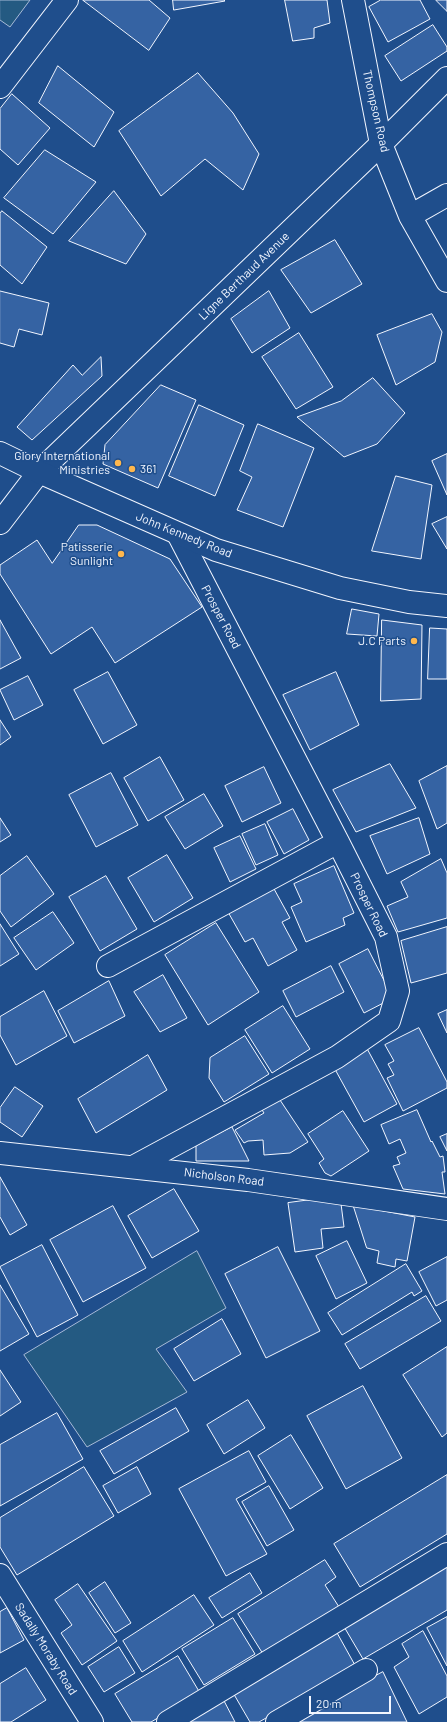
<!DOCTYPE html>
<style>
body{margin:0}
#map{position:relative;width:447px;height:1722px;overflow:hidden;background:#1f4e8c;font-family:Barlow,sans-serif}
canvas{display:block}
.scale{position:absolute;left:309px;top:1696px;width:82px;height:18px;box-sizing:border-box;border:2px solid #f2f6ff;border-top:0;padding-left:5px;font-size:12px;line-height:14px;white-space:nowrap;color:#f2f6ff;-webkit-text-stroke:3px #1f4e8c;paint-order:stroke}
</style>
<div id="map">
<canvas width="447" height="1722"></canvas>
<div class="scale">20 m</div>
</div>
<script>
const g = document.querySelector('canvas').getContext('2d');
g.lineJoin = 'round';
function fill(path, color) { g.fillStyle = color; g.fill(path, 'evenodd'); }
function trace(path, color, width, dash) { g.strokeStyle = color; g.lineWidth = width; g.lineCap = dash ? 'butt' : 'round'; g.setLineDash(dash || []); g.stroke(path); }
function drawText(font, color, halo, rows, align = 'center') {
  g.font = font + ' Barlow,sans-serif'; g.lineWidth = 3; g.setLineDash([]); g.textBaseline = 'middle'; g.strokeStyle = halo; g.fillStyle = color; for (const [text, x, y, turn = 0] of rows) {
    g.save(); g.translate(x, y); g.rotate((+turn || 0) * Math.PI / 180); g.textAlign = isNaN(turn) ? turn : align; if (halo) g.strokeText(text, 0, 0); g.fillText(text, 0, 0); g.restore();
  }
}
const green = new Path2D(`
 M 0,0 L 30,0 L 10,27 L 0,20 Z
 M 197,1251 L 226,1308 L 156,1349 L 187,1392 L 87,1447 L 24,1355 Z`);
fill(green, '#245a82');
trace(green, '#a8bbd7', 1);
const building = new Path2D(`
 M 83,0 L 149,0 L 170,18 L 149,50 Z
 M 173,0 L 224,0 L 225,1 L 174,10 Z
 M 285,0 L 327,0 L 330,23 L 314,28 L 314,38 L 293,41 Z
 M 381,0 L 420,0 L 430,19 L 388,42 L 369,7 Z
 M 436,0 L 447,0 L 447,11 Z
 M 433,25 L 447,47 L 447,51 L 401,81 L 385,56 Z
 M 58,66 L 114,112 L 94,147 L 39,103 Z
 M 198,73 L 233,113 L 259,154 L 243,190 L 205,159 L 161,196 L 119,131 Z
 M 12,94 L 50,128 L 18,165 L 0,149 L 0,109 Z
 M 45,150 L 96,182 L 53,234 L 4,198 Z
 M 114,191 L 146,234 L 126,264 L 69,241 Z
 M 2,211 L 47,247 L 22,284 L 0,265 L 0,214 Z
 M 335,240 L 362,284 L 311,313 L 281,270 Z
 M 0,291 L 49,303 L 42,335 L 19,329 L 14,347 L 0,343 Z
 M 269,291 L 290,328 L 252,353 L 231,319 Z
 M 432,314 L 442,332 L 435,362 L 396,385 L 377,335 Z
 M 299,333 L 333,387 L 296,409 L 262,357 Z
 M 101,357 L 102,376 L 32,440 L 17,427 L 73,365 L 82,375 Z
 M 373,378 L 405,413 L 377,444 L 344,457 L 297,417 L 341,401 Z
 M 161,385 L 196,400 L 158,488 L 103,464 L 105,445 Z
 M 199,405 L 244,425 L 215,496 L 169,476 Z
 M 258,424 L 314,448 L 283,527 L 237,510 L 252,477 L 240,471 Z
 M 447,454 L 447,495 L 432,461 Z
 M 396,476 L 432,485 L 421,559 L 372,551 Z
 M 447,517 L 447,549 L 432,524 Z
 M 79,525 L 97,525 L 170,559 L 202,607 L 115,663 L 92,627 L 51,654 L 0,574 L 0,565 L 37,540 L 52,563 Z
 M 352,609 L 379,614 L 377,636 L 347,634 Z
 M 0,620 L 21,658 L 0,669 Z
 M 382,620 L 422,625 L 421,699 L 381,701 Z
 M 430,628 L 447,629 L 447,679 L 428,679 Z
 M 108,672 L 137,725 L 103,744 L 74,690 Z
 M 336,672 L 359,725 L 310,750 L 283,695 Z
 M 28,676 L 43,705 L 14,720 L 0,690 Z
 M 0,720 L 11,737 L 0,745 Z
 M 160,757 L 184,800 L 148,821 L 124,778 Z
 M 390,764 L 416,808 L 356,832 L 333,790 Z
 M 447,766 L 447,823 L 437,829 L 419,781 Z
 M 264,767 L 281,803 L 242,822 L 225,786 Z
 M 111,773 L 138,825 L 96,847 L 69,795 Z
 M 204,794 L 223,826 L 185,849 L 165,817 Z
 M 293,809 L 309,840 L 284,854 L 267,822 Z
 M 0,818 L 11,835 L 0,842 Z
 M 419,818 L 430,854 L 387,874 L 370,836 Z
 M 265,824 L 278,855 L 256,865 L 242,834 Z
 M 240,836 L 256,869 L 230,882 L 214,848 Z
 M 167,855 L 193,898 L 154,922 L 128,878 Z
 M 27,856 L 54,894 L 11,927 L 0,911 L 0,876 Z
 M 441,859 L 447,873 L 447,918 L 398,932 L 387,906 L 408,897 L 401,882 Z
 M 334,866 L 354,913 L 343,918 L 345,925 L 306,942 L 291,907 L 302,902 L 294,884 Z
 M 106,876 L 137,929 L 100,951 L 69,897 Z
 M 273,887 L 290,918 L 282,922 L 297,950 L 268,966 L 253,938 L 245,942 L 228,912 Z
 M 53,912 L 74,943 L 36,970 L 14,938 Z
 M 216,923 L 259,992 L 208,1025 L 165,955 Z
 M 0,924 L 19,954 L 0,966 Z
 M 447,927 L 447,973 L 411,983 L 401,941 Z
 M 368,949 L 393,998 L 364,1013 L 339,964 Z
 M 331,966 L 344,992 L 296,1017 L 283,991 Z
 M 163,975 L 187,1018 L 160,1032 L 134,992 Z
 M 109,981 L 125,1016 L 74,1043 L 58,1011 Z
 M 44,991 L 67,1036 L 16,1065 L 0,1035 L 0,1017 Z
 M 283,1006 L 310,1049 L 272,1073 L 245,1030 Z
 M 447,1010 L 447,1033 L 438,1014 Z
 M 419,1028 L 447,1082 L 447,1088 L 403,1111 L 387,1078 L 394,1075 L 388,1064 L 394,1061 L 385,1045 Z
 M 245,1036 L 269,1074 L 224,1102 L 209,1078 L 210,1058 Z
 M 364,1043 L 397,1104 L 364,1122 L 331,1062 Z
 M 148,1055 L 167,1090 L 96,1133 L 78,1099 Z
 M 15,1087 L 43,1106 L 22,1137 L 0,1122 L 0,1108 Z
 M 278,1097 L 308,1142 L 290,1153 L 264,1155 L 263,1140 L 248,1141 L 244,1143 L 235,1130 L 264,1113 L 260,1107 Z
 M 417,1110 L 431,1142 L 432,1141 L 440,1157 L 443,1156 L 445,1172 L 442,1172 L 445,1194 L 403,1189 L 393,1166 L 400,1164 L 397,1157 L 406,1153 L 400,1139 L 389,1144 L 381,1125 Z
 M 343,1111 L 369,1151 L 331,1176 L 325,1173 L 319,1163 L 324,1159 L 308,1134 Z
 M 232,1127 L 249,1161 L 196,1161 L 196,1146 Z
 M 447,1134 L 447,1151 L 440,1137 Z
 M 0,1177 L 27,1225 L 10,1235 L 0,1217 Z
 M 174,1189 L 199,1231 L 152,1258 L 128,1216 Z
 M 340,1196 L 344,1227 L 321,1229 L 323,1248 L 295,1252 L 288,1203 Z
 M 352,1201 L 379,1210 L 415,1217 L 407,1261 L 396,1259 L 395,1267 L 377,1263 L 379,1251 L 367,1248 Z
 M 113,1206 L 146,1268 L 83,1302 L 50,1240 Z
 M 347,1241 L 367,1283 L 336,1299 L 316,1256 Z
 M 42,1245 L 78,1315 L 37,1337 L 0,1267 Z
 M 278,1247 L 320,1331 L 266,1358 L 225,1274 Z
 M 447,1257 L 447,1300 L 436,1306 L 419,1272 Z
 M 406,1264 L 422,1291 L 414,1296 L 412,1292 L 342,1335 L 328,1313 Z
 M 0,1285 L 29,1334 L 0,1351 Z
 M 426,1296 L 441,1321 L 360,1369 L 345,1344 Z
 M 222,1319 L 241,1354 L 194,1381 L 174,1349 Z
 M 447,1347 L 447,1433 L 442,1437 L 403,1375 Z
 M 0,1370 L 21,1402 L 0,1416 Z
 M 363,1386 L 402,1458 L 346,1489 L 307,1416 Z
 M 248,1400 L 265,1428 L 224,1454 L 207,1425 Z
 M 176,1408 L 189,1431 L 114,1474 L 100,1451 Z
 M 57,1413 L 83,1459 L 0,1506 L 0,1445 Z
 M 291,1435 L 323,1488 L 290,1509 L 258,1456 Z
 M 249,1451 L 266,1482 L 236,1499 L 267,1554 L 226,1576 L 179,1489 Z
 M 84,1467 L 114,1516 L 17,1575 L 0,1547 L 0,1518 Z
 M 137,1467 L 151,1494 L 118,1513 L 103,1486 Z
 M 447,1475 L 447,1534 L 360,1587 L 334,1544 Z
 M 269,1486 L 294,1530 L 267,1546 L 242,1502 Z
 M 325,1560 L 336,1577 L 325,1585 L 339,1607 L 263,1654 L 238,1614 Z
 M 447,1564 L 447,1610 L 363,1659 L 343,1625 Z
 M 250,1573 L 262,1593 L 222,1618 L 209,1598 Z
 M 105,1582 L 131,1623 L 115,1633 L 89,1593 Z
 M 78,1584 L 117,1641 L 82,1665 L 61,1633 L 72,1625 L 55,1600 Z
 M 194,1595 L 214,1625 L 142,1672 L 123,1641 Z
 M 7,1608 L 24,1640 L 0,1653 L 0,1612 Z
 M 447,1617 L 447,1666 L 427,1628 Z
 M 233,1618 L 255,1654 L 204,1685 L 182,1649 Z
 M 336,1631 L 356,1667 L 259,1722 L 250,1722 L 232,1691 Z
 M 423,1631 L 447,1676 L 447,1697 L 419,1714 L 394,1667 L 409,1657 L 402,1644 Z
 M 119,1647 L 135,1673 L 104,1692 L 88,1667 Z
 M 178,1656 L 200,1693 L 151,1722 L 132,1722 L 115,1694 Z
 M 26,1668 L 46,1700 L 11,1722 L 0,1722 L 0,1684 Z
 M 383,1672 L 407,1722 L 289,1722 Z
 M 222,1697 L 235,1722 L 175,1722 Z`);
fill(building, '#3563a3');
trace(building, '#f2f6ff', 1);
const minor = new Path2D(`
 M 353,0 L 381,144 L 410,216 L 447,281
 M 0,87 L 67,0
 M 410,216 L 447,195
 M 0,523 L 39,472 L 381,144 L 447,78
 M 108,966 L 338,842
 M 0,1153 L 248,1180 L 447,1209
 M 133,1167 L 337,1057 L 389,1021 L 398,991 L 386,937 L 338,842 L 178,534
 M 0,1575 L 92,1722
 M 168,1722 L 447,1554
 M 277,1722 L 366,1670`);
const major = new Path2D(`
 M 0,453 L 39,472 L 216,550 L 340,588 L 409,602 L 447,606`);
trace(minor, '#f2f6ff', 24);
trace(major, '#f2f6ff', 24);
trace(minor, '#1f4e8c', 22);
trace(major, '#1f4e8c', 22);
for (const [x, y, r, color] of [
 [118,463,4,"#ffb74d"],
 [132,469,4,"#ffb74d"],
 [121,554,4,"#ffb74d"],
 [414,641,4,"#ffb74d"]
]) { const dot = new Path2D(); dot.arc(x, y, r, 0, 2 * Math.PI); g.fillStyle = color; g.fill(dot); trace(dot, '#1f4e8c', 1.5); }
drawText('12px', '#f2f6ff', '#1f4e8c', [
 ["Thompson Road",376,111,77],
 ["Ligne Berthaud Avenue",244,276,-44],
 ["John Kennedy Road",184,535,22],
 ["Prosper Road",221,617,62],
 ["Prosper Road",369,905,64],
 ["Nicholson Road",224,1177,7],
 ["Sadally Moraby Road",46,1649,58]
]);
drawText('12px', '#f2f6ff', '#1f4e8c', [
 ["Glory International",110,456],
 ["Ministries",110,470],
 ["361",140,469,"left"],
 ["Patisserie",113,547],
 ["Sunlight",113,561],
 ["J.C Parts",406,641]
], 'right');
</script>
